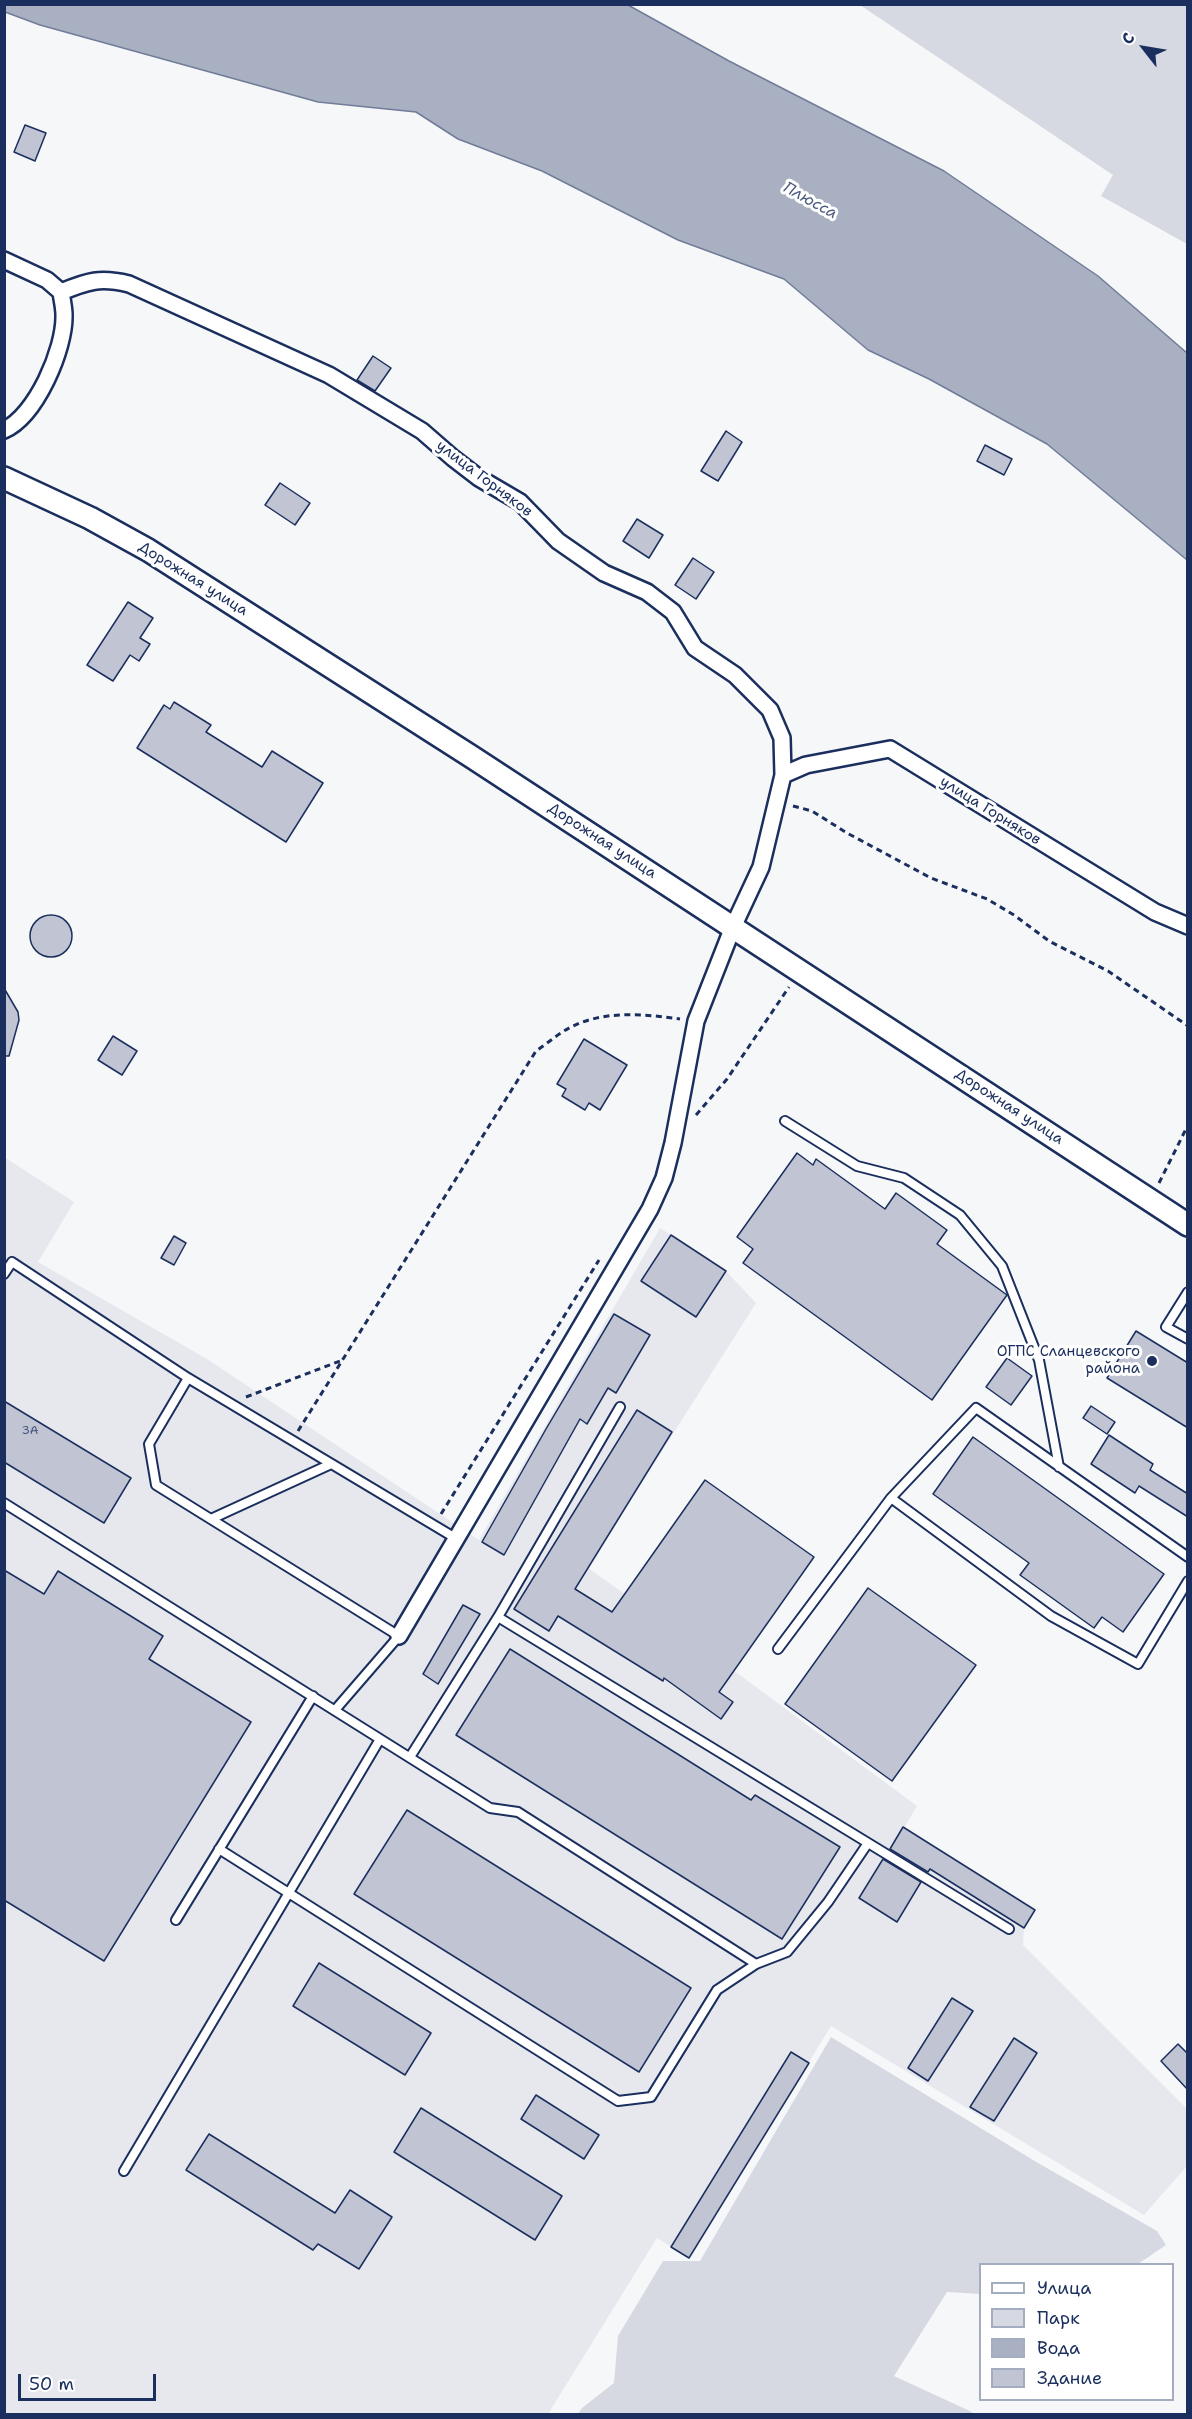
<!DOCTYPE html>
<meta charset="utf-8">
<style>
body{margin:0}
#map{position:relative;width:1192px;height:2419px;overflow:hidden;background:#f6f7f9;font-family:"Shantell Sans",sans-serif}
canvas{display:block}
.frame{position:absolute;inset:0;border:6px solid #1b2f5e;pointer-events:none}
.legend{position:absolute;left:979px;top:2263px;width:195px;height:138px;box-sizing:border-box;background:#fff;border:2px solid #a4acbf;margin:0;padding:8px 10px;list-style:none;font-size:18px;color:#1b2f5e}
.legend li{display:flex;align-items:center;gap:12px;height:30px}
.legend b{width:30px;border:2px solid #a4acbf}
.north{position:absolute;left:1114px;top:18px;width:60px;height:60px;-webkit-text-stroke:4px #fff;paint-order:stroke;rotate:301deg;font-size:16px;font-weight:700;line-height:24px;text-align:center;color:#1b2f5e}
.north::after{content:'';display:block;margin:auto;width:21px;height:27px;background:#1b2f5e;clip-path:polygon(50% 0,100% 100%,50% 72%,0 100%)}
.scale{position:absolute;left:18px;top:2374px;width:138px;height:27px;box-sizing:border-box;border:3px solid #1b2f5e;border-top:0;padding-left:8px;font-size:18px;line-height:21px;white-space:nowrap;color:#1b2f5e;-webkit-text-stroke:4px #fff;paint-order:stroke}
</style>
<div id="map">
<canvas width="1192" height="2419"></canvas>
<div class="frame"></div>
<ul class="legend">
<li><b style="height:8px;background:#fff"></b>Улица</li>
<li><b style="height:16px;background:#d6d9e2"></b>Парк</li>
<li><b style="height:16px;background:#a9b0c1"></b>Вода</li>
<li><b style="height:16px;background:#c0c4d3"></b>Здание</li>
</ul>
<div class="north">С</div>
<div class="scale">50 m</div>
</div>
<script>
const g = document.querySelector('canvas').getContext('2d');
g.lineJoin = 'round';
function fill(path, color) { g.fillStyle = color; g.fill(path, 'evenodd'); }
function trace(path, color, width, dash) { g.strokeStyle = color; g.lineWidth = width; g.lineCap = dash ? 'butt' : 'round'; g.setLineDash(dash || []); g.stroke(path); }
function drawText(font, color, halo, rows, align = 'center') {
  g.font = font + ' "Shantell Sans",sans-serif'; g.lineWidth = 6; g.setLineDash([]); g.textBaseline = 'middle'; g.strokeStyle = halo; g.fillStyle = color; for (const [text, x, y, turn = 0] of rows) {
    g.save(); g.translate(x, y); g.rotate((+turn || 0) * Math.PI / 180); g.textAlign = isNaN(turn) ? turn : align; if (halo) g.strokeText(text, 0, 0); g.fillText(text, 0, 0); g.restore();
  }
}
fill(new Path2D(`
 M 4,1157 L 74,1202 L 38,1262 L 207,1359 L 479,1540 L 660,1228 L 726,1271 L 756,1303 L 588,1568 L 733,1670 L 917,1806 L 904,1828 L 1035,1910 L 1024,1928 L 1023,1945 L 1187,2109 L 1187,2166 L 1144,2215 L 831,2026 L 689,2258 L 657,2238 L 548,2414 L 5,2414 Z`), '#e6e8ee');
fill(new Path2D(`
 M 860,5 L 1187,5 L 1187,244 L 1101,196 L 1113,175 Z
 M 831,2037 L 1038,2163 L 1157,2231 L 1166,2245 L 1138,2264 L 980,2264 L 980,2294 L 947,2292 L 894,2376 L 972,2412 L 971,2414 L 578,2414 L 582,2408 L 614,2383 L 618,2336 L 663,2261 L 700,2261 Z`), '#d6d9e2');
const water = new Path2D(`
 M 4,5 L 628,5 L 729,61 L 944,171 L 1098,276 L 1187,353 L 1187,560 L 1047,444 L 929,379 L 868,350 L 784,279 L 678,240 L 542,171 L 458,139 L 416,112 L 318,102 L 40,25 L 5,12 Z`);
fill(water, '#a9b0c1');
trace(water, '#707c99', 1.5);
const building = new Path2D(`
 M 25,125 L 46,133 L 35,161 L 14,152 Z
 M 373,356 L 391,368 L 375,391 L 357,380 Z
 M 726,431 L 742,442 L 718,481 L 701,471 Z
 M 985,445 L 1012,459 L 1004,475 L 977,461 Z
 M 280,483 L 310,503 L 295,525 L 265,505 Z
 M 637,519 L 663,535 L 649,558 L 623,541 Z
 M 693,558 L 714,572 L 696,599 L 675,585 Z
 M 128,602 L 153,618 L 140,638 L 150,644 L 139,661 L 130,655 L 113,681 L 87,665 Z
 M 174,702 L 211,725 L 206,732 L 262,767 L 272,751 L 323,783 L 286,842 L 137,748 L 164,705 L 170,709 Z
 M30 936a21 21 0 1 1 42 0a21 21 0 1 1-42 0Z
 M 4,988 L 18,1012 L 19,1020 L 9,1056 L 4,1056 Z
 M 113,1036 L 137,1051 L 122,1075 L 98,1060 Z
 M 584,1039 L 627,1065 L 600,1110 L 589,1103 L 585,1110 L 562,1096 L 566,1089 L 557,1084 Z
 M 797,1153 L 813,1165 L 816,1159 L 885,1209 L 896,1193 L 947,1230 L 937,1244 L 1007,1295 L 932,1400 L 743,1263 L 753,1249 L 737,1237 Z
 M 671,1235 L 726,1271 L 696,1317 L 641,1281 Z
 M 174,1236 L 186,1243 L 174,1265 L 161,1258 Z
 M 614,1314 L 650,1335 L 616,1393 L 608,1388 L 587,1424 L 580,1419 L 504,1555 L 482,1542 L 546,1429 Z
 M 1136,1331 L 1188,1363 L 1188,1428 L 1107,1378 Z
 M 1007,1358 L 1032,1376 L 1011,1405 L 986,1387 Z
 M 4,1401 L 131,1478 L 104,1523 L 4,1462 Z
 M 1091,1406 L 1115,1422 L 1107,1434 L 1083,1418 Z
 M 637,1410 L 672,1432 L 575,1589 L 612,1612 L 705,1480 L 814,1557 L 719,1692 L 733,1702 L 721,1719 L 664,1678 L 663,1681 L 558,1616 L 549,1631 L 514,1609 Z
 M 1109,1435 L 1153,1464 L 1150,1470 L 1188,1494 L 1188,1517 L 1139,1486 L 1135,1493 L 1091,1464 Z
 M 973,1437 L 1164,1574 L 1123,1632 L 1102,1617 L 1094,1628 L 1020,1575 L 1029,1563 L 933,1494 Z
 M 4,1570 L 44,1594 L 58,1571 L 163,1636 L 149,1659 L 251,1722 L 104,1961 L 4,1900 Z
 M 868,1588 L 976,1665 L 892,1781 L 785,1704 Z
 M 463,1605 L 480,1614 L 438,1684 L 423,1674 Z
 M 510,1649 L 751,1800 L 755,1795 L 840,1847 L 782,1939 L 456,1735 Z
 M 407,1810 L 691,1988 L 639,2072 L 354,1894 Z
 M 903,1827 L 1035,1910 L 1024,1928 L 930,1869 L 928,1872 L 890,1849 Z
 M 883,1859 L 921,1882 L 897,1922 L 859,1898 Z
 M 319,1963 L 431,2033 L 405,2075 L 293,2006 Z
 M 952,1998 L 973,2011 L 928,2081 L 908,2068 Z
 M 1014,2038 L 1037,2053 L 994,2121 L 970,2107 Z
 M 1178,2044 L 1188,2054 L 1188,2090 L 1161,2061 Z
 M 791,2052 L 809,2063 L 689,2258 L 671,2247 Z
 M 536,2095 L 599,2135 L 584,2159 L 521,2119 Z
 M 421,2108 L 562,2196 L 535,2240 L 394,2152 Z
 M 209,2134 L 335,2213 L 350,2190 L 392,2217 L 359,2269 L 318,2244 L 313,2250 L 186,2170 Z`);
fill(building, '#c0c4d3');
trace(building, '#1b2f5e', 1.5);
const lane = new Path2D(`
 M 785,1121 L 857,1166 L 904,1178 L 960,1215 L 1002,1266 L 1039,1360 L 1059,1467
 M 4,1274 L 12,1262 L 188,1378 L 457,1539
 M 1188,1292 L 1166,1327 L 1188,1339
 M 188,1378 L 149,1444 L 156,1485 L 399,1636 L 335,1710
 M 891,1498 L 1051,1616 L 1138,1664 L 1188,1581
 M 4,1503 L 490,1808 L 518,1812 L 756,1964
 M 211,1519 L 331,1464
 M 498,1617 L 1009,1929
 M 778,1649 L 891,1498 L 976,1408 L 1188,1557
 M 410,1757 L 498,1617 L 620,1407
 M 219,1849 L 618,2101 L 651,2097 L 717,1990 L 756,1964 L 787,1952 L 828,1902 L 868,1843
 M 176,1920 L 313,1696
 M 124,2171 L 380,1739`);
const street = new Path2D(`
 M 4,260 L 47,280 L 61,292 C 62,300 64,307 64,315 C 65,349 36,416 4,430
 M 61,292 C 88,281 100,277 129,284 L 329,375 L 422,431 L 453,458 L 479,478 L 520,502 L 558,541 L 604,573 L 647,592 L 673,612 L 695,648 L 735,675 L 770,710 L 782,738 L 783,775 L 761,867 L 733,927 L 696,1021 L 673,1143 L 664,1178 L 650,1209 L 399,1636
 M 783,775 L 806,765 L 890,749 L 1155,912 L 1188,926`);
const secondary = new Path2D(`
 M 4,478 L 90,518 L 148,550 L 472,757 L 1188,1225`);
trace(lane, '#1b2f5e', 12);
trace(street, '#1b2f5e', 20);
trace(secondary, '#1b2f5e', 26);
trace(new Path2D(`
 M 793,806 L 812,811 L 847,833 L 931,878 L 987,899 L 1014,915 L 1049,941 L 1108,971 L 1188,1026
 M 696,1115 L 727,1079 L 789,987
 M 1159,1183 L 1188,1125
 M 246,1397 L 340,1361
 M 298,1431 L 536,1051 C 548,1043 559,1033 571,1027 C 605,1010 644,1014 680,1019
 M 441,1514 L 599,1260`), '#1b2f5e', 3, [6, 4.5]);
trace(lane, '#fff', 8);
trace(street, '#fff', 15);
trace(secondary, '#fff', 21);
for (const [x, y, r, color] of [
 [1152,1361,6,"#1b2f5e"]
]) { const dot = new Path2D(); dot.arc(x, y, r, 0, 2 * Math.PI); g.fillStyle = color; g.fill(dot); trace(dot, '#fff', 2); }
drawText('12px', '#44547b', null, [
 ["3А",30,1431]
]);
drawText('15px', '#1b2f5e', '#fff', [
 ["улица Горняков",484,479,37],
 ["Дорожная улица",193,579,32],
 ["улица Горняков",990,811,32],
 ["Дорожная улица",602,841,33],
 ["Дорожная улица",1009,1107,33]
]);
drawText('15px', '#1b2f5e', '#fff', [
 ["ОГПС Сланцевского",1140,1352],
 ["района",1140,1369]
], 'right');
drawText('italic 16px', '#4d5c81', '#fff', [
 ["Плюсса",810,201,29]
]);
</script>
